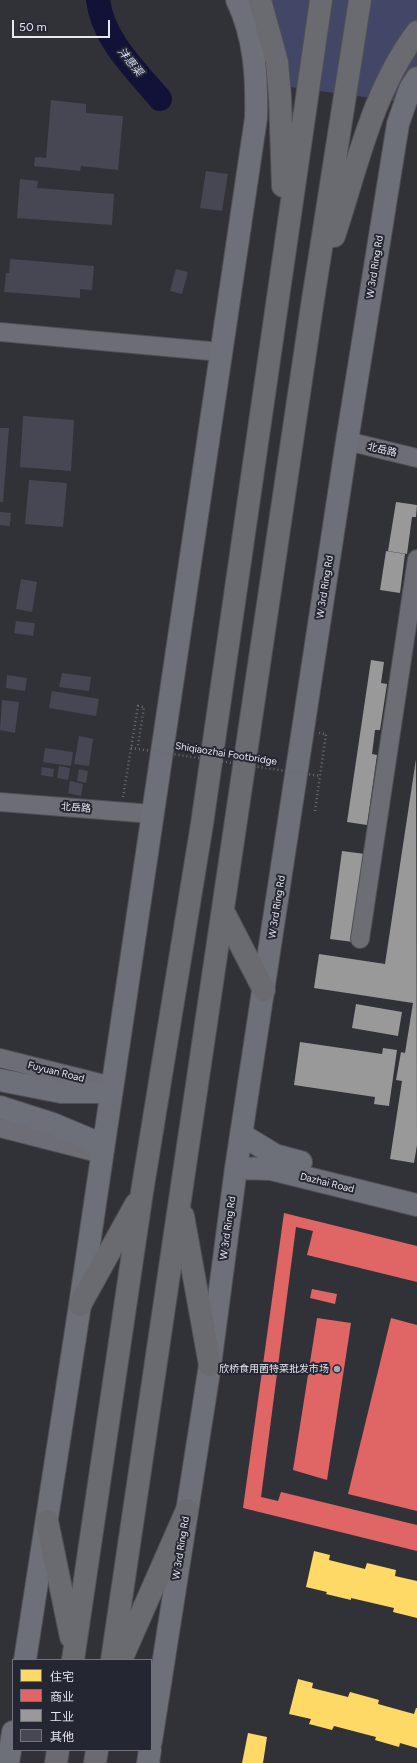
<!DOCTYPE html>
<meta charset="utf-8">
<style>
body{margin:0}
#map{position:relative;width:417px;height:1763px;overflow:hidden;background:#313238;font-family:Figtree,"Noto Sans SC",sans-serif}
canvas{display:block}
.legend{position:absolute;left:12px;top:1659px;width:140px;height:92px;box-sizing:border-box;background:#242631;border:1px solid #72747d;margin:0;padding:5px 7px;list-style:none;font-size:12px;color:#e7e8f0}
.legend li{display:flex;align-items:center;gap:8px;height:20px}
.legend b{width:20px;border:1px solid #72747d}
.scale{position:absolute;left:12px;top:20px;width:98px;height:18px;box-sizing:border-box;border:2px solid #e7e8f0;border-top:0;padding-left:5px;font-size:12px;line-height:14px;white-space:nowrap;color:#e7e8f0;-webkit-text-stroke:3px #242631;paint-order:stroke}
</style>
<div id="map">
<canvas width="417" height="1763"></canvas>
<ul class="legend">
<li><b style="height:11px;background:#ffd966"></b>住宅</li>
<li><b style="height:11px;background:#e06666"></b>商业</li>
<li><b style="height:11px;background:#999"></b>工业</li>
<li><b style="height:11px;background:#464752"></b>其他</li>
</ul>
<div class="scale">50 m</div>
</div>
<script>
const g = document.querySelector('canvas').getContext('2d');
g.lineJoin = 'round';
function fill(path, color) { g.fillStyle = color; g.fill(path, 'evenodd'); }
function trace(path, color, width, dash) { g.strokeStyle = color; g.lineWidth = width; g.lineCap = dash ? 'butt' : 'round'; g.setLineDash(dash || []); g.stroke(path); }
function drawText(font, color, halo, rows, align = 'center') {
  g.font = font + ' Figtree,"Noto Sans SC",sans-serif'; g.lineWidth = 4; g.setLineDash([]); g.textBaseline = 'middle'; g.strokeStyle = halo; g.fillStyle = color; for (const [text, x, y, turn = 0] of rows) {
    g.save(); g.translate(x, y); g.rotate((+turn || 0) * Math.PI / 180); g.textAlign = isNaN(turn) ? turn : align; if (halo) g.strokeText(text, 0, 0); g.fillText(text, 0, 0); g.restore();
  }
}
fill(new Path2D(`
 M 270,0 L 417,0 L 417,104 L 290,87 L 280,29 Z`), '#424767');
fill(new Path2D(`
 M 314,1551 L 330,1555 L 329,1560 L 365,1569 L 367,1563 L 396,1570 L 395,1576 L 417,1581 L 417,1618 L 393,1612 L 394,1608 L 351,1598 L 351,1600 L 326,1594 L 327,1592 L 306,1587 Z
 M 298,1679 L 313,1683 L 312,1688 L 348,1697 L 350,1692 L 379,1700 L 378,1704 L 414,1714 L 416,1708 L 417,1708 L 417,1748 L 400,1743 L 399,1747 L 375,1740 L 376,1737 L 334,1726 L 332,1730 L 309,1724 L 311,1719 L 289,1714 Z
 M 248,1733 L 267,1737 L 263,1763 L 242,1763 Z`), '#ffd966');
fill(new Path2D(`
 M 284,1213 L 417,1246 L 417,1282 L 307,1255 L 313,1231 L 296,1227 L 261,1497 L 278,1501 L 281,1492 L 417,1525 L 417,1551 L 243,1508 Z
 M 312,1289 L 337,1294 L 335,1304 L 310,1298 Z
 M 317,1318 L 351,1323 L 327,1480 L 293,1470 Z
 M 391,1318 L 417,1325 L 417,1511 L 348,1494 Z`), '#e06666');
fill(new Path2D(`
 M 396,502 L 417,505 L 416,517 L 412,517 L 407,554 L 388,551 Z
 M 386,551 L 405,554 L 400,593 L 380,590 Z
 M 371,660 L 384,662 L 381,683 L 387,684 L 380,730 L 375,730 L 372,754 L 377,755 L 367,825 L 347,822 Z
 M 416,759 L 417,1145 L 414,1163 L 390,1159 L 402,1081 L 396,1080 L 401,1052 L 405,1053 L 413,1003 L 314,988 L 319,954 L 385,964 Z
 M 342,851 L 365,854 L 353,942 L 330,939 Z
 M 356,1004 L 402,1012 L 398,1036 L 352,1028 Z
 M 300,1042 L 382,1054 L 383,1048 L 397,1050 L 389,1106 L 374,1104 L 375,1097 L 294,1085 Z`), '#999');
trace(new Path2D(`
 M 98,0 C 103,40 136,70 160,99`), '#121138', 24);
fill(new Path2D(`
 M 51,100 L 86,104 L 86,113 L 123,116 L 118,170 L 81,166 L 80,171 L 34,166 L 35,157 L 46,158 Z
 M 206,171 L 228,174 L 222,211 L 200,208 Z
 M 20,179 L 38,181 L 37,188 L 114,194 L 112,225 L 17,218 Z
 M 10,259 L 94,266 L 92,290 L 80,289 L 80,298 L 4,292 L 6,273 L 9,273 Z
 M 176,269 L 188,272 L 182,294 L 170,291 Z
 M 23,416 L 74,420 L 71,471 L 20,467 Z
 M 0,428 L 9,428 L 3,502 L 0,502 Z
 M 29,480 L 67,483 L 63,527 L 25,524 Z
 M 0,512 L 11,513 L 10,526 L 0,525 Z
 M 21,579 L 37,582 L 32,612 L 16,609 Z
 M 16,621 L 35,623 L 33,636 L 14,633 Z
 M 62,673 L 91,677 L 89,691 L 59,687 Z
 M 7,675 L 27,678 L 25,691 L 6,688 Z
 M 52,691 L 99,699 L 96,716 L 49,708 Z
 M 2,700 L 19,702 L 15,733 L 0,730 Z
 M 79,736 L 93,739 L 89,766 L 74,764 Z
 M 45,748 L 73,752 L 71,766 L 43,762 Z
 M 59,766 L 70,768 L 68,780 L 57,778 Z
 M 42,767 L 54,769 L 53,777 L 41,775 Z
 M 79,769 L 88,771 L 86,783 L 77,781 Z
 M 70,781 L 83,784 L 81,796 L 68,793 Z`), '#464752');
const minor = new Path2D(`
 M 0,332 L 221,352
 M 347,441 L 417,458
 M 0,802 L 152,814
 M 360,939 L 417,559
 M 0,1058 L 112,1086
 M 0,1128 L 102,1154`);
const major = new Path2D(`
 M 0,1080 L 61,1092 L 111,1092
 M 0,1107 L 53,1124 L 103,1145
 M 242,1135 L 275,1155 L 301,1162
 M 236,1168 L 271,1169 L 417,1205
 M 25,1660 L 80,1305 L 256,118 C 257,78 255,37 237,0
 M 151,1741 L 210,1365 L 236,1168 L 347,441 L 398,124 L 410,89 L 417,78
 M 8,1763 L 13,1732
 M 148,1763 L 150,1750`);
const highway = new Path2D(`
 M 260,0 L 277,62 L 280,97 L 283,186
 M 334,236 C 357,167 372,92 417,32
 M 223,911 L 264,990
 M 183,1216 L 210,1365
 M 80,1305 L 136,1204
 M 47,1521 L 71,1637
 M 73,1660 L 142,1192 L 202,824 L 321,0
 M 112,1660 L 312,306 L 360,0
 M 121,1660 L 187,1510
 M 56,1763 L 58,1750
 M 95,1763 L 97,1750`);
trace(minor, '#4f5055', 20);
trace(major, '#4f5055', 24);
trace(highway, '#4f5055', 24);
trace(new Path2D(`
 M 123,797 L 138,706 L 144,707 L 138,745
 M 315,811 L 326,734 L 319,733`), '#6c6d73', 2.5, [1, 3]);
trace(minor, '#6d6e75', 18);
trace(major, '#6d6f79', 22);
trace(highway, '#696b71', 22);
trace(new Path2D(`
 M 131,748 L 320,776`), '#6c6d73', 2.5, [1, 3]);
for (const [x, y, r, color] of [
 [337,1369,4,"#a7a8b0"]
]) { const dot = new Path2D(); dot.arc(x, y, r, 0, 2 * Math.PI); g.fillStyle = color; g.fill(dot); trace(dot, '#242631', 1.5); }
drawText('10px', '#e7e8f0', '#242631', [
 ["W 3rd Ring Rd",375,267,-81],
 ["北岳路",382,450,13],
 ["W 3rd Ring Rd",325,587,-81],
 ["Shiqiaozhai Footbridge",226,754,9],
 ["北岳路",76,808,4],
 ["W 3rd Ring Rd",277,907,-81],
 ["Fuyuan Road",56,1072,14],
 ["Dazhai Road",327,1183,14],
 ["W 3rd Ring Rd",228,1228,-82],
 ["W 3rd Ring Rd",181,1548,-81]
]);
drawText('10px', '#e7e8f0', '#242631', [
 ["欣桥食用菌特菜批发市场",329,1369]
], 'right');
drawText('italic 11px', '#ccd2f1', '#242631', [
 ["沣惠渠",130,62,51]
]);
</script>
